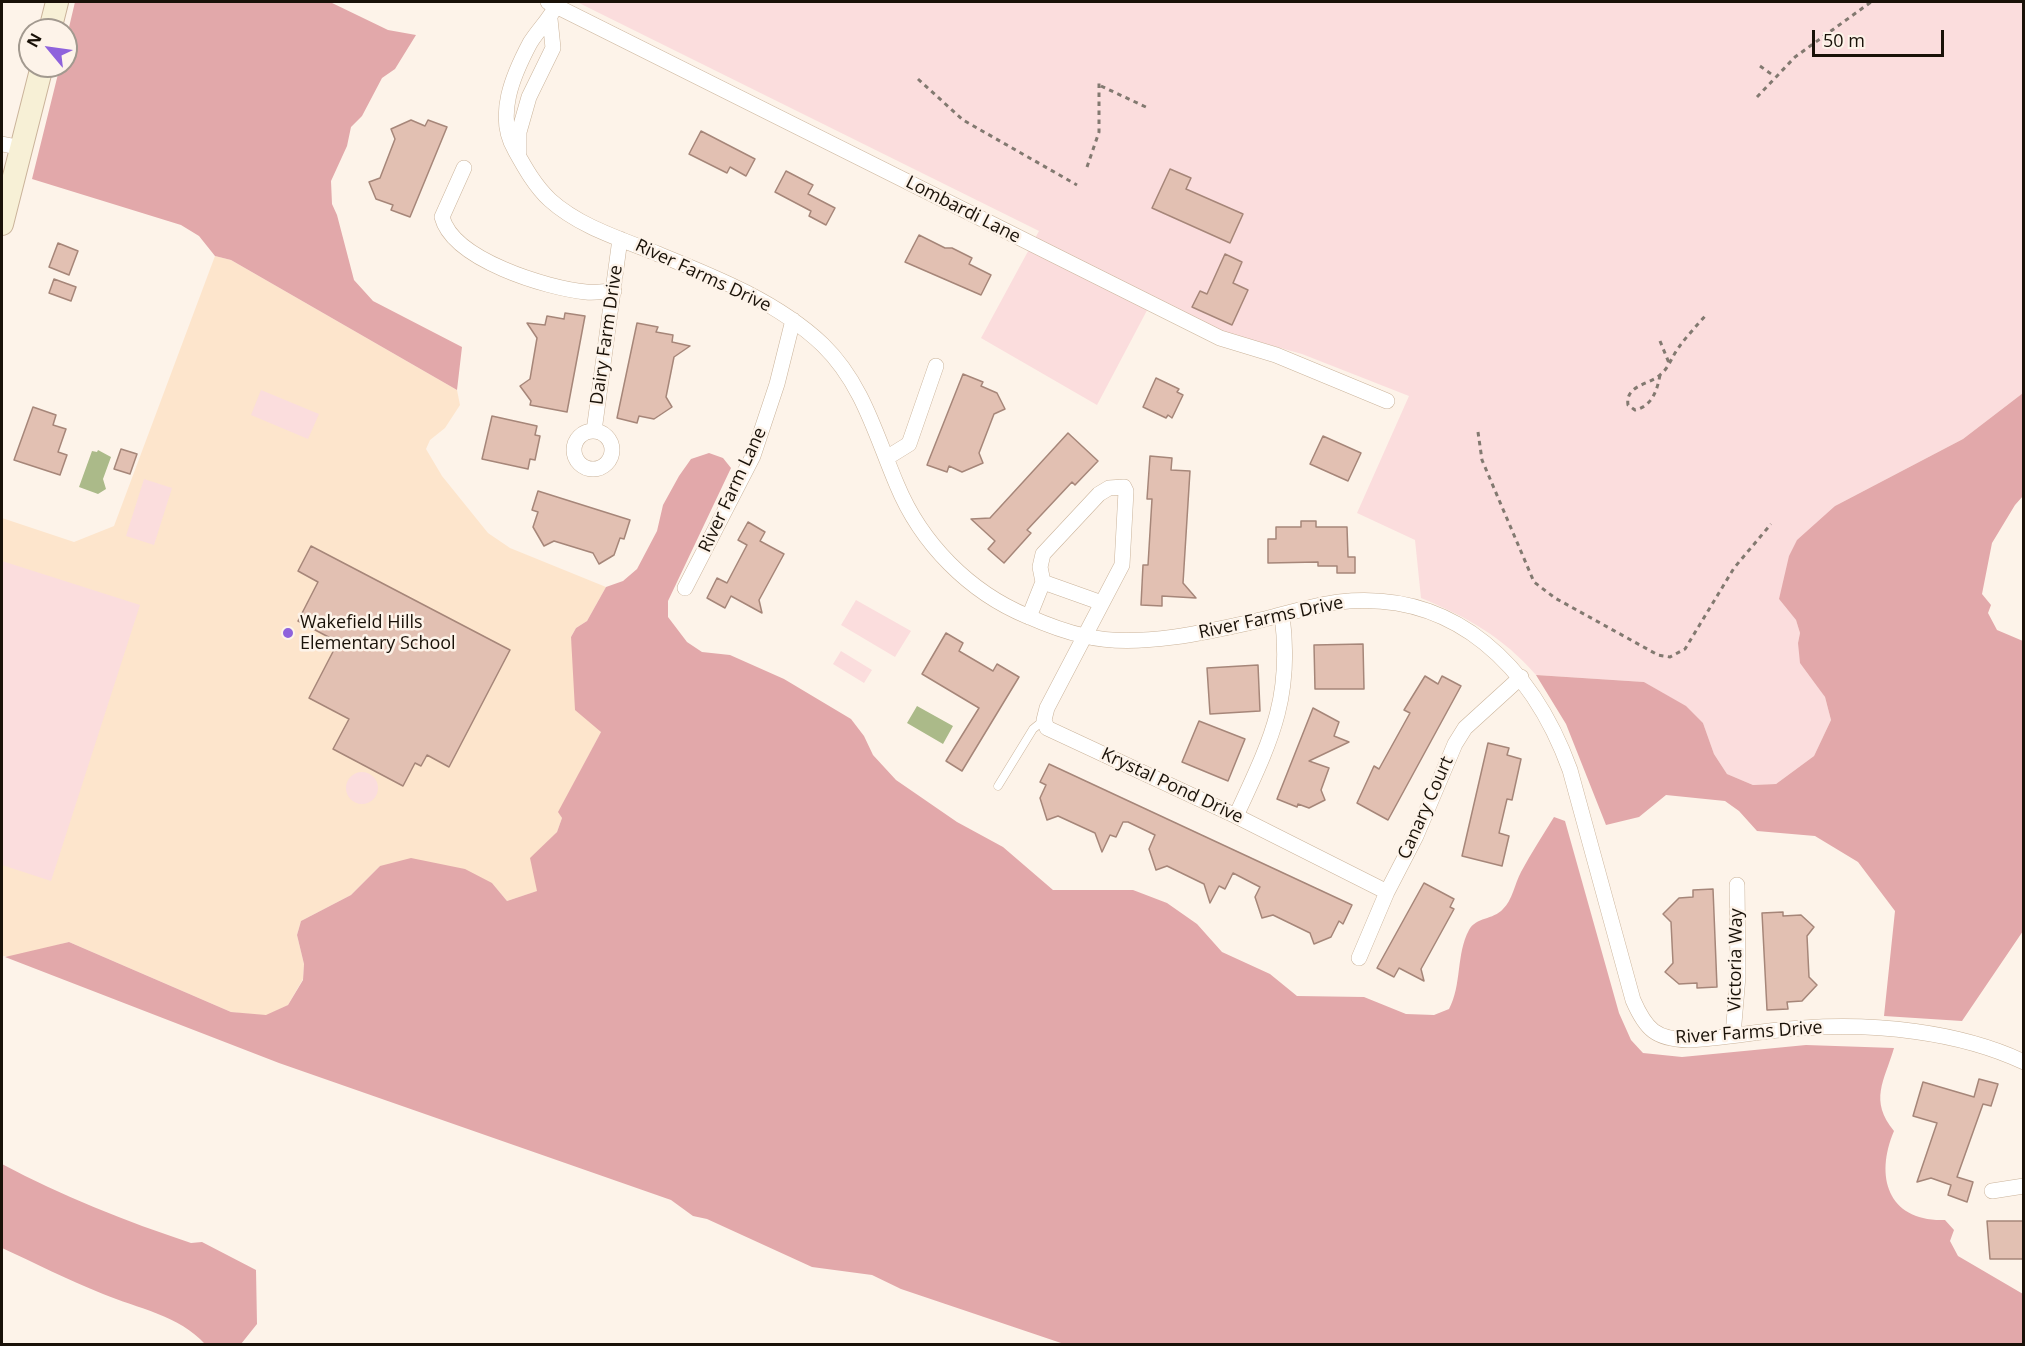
<!DOCTYPE html>
<style>
body{margin:0}
#map{position:relative;width:2025px;height:1346px;overflow:hidden;background:#fdf3e9;font-family:"Open Sans",sans-serif}
canvas{display:block}
.frame{position:absolute;inset:0;border:3px solid #191108;pointer-events:none}
.north{position:absolute;left:18px;top:18px;width:60px;height:60px;box-sizing:border-box;background:#fdf3e9;border:2px solid #a2998f;border-radius:50%;rotate:299deg;font-size:16px;font-weight:700;line-height:24px;text-align:center;color:#191108}
.north::after{content:'';display:block;margin:auto;width:21px;height:27px;background:#8e62dc;clip-path:polygon(50% 0,100% 100%,50% 72%,0 100%)}
.scale{position:absolute;left:1812px;top:30px;width:132px;height:27px;box-sizing:border-box;border:3px solid #191108;border-top:0;padding-left:8px;font-size:18px;line-height:21px;white-space:nowrap;color:#191108;-webkit-text-stroke:4px #fdf3e9;paint-order:stroke}
</style>
<div id="map">
<canvas width="2025" height="1346"></canvas>
<div class="frame"></div>
<div class="north">N</div>
<div class="scale">50 m</div>
</div>
<script>
const g = document.querySelector('canvas').getContext('2d');
g.lineJoin = 'round';
function fill(path, color) { g.fillStyle = color; g.fill(path, 'evenodd'); }
function trace(path, color, width, dash) { g.strokeStyle = color; g.lineWidth = width; g.lineCap = dash ? 'butt' : 'round'; g.setLineDash(dash || []); g.stroke(path); }
function drawText(font, color, halo, rows, align = 'center') {
  g.font = font + ' "Open Sans",sans-serif'; g.lineWidth = 5; g.setLineDash([]); g.textBaseline = 'middle'; g.strokeStyle = halo; g.fillStyle = color; for (const [text, x, y, turn = 0] of rows) {
    g.save(); g.translate(x, y); g.rotate((+turn || 0) * Math.PI / 180); g.textAlign = isNaN(turn) ? turn : align; if (halo) g.strokeText(text, 0, 0); g.fillText(text, 0, 0); g.restore();
  }
}
fill(new Path2D(`
 M 215,256 L 231,260 L 457,390 L 460,405 L 445,428 L 430,440 L 426,449 L 442,476 L 488,533 L 510,548 L 606,587 L 587,621 L 576,628 L 571,637 L 575,664 L 601,732 L 559,812 L 562,818 L 557,832 L 531,858 L 538,891 L 507,901 L 492,883 L 380,866 L 351,895 L 301,921 L 297,935 L 304,964 L 303,979 L 288,1005 L 266,1016 L 231,1012 L 69,942 L 14,957 L 2,956 L 2,518 L 74,542 L 114,526 Z`), '#fde5cc');
fill(new Path2D(`
 M 577,2 L 2023,2 L 2023,393 L 1963,439 L 1835,506 L 1779,599 L 1796,620 L 1800,633 L 1798,643 L 1814,680 L 1825,697 L 1831,720 L 1814,756 L 1776,784 L 1753,785 L 1727,774 L 1714,754 L 1703,723 L 1686,707 L 1644,682 L 1536,675 C 1503,637 1467,617 1421,598 L 1415,540 L 1357,513 L 1409,396 L 1302,354 L 1223,332 L 1153,299 L 1097,405 L 981,338 L 1039,231 Z
 M 261,390 L 319,414 L 308,439 L 251,415 Z
 M 144,479 L 172,488 L 154,545 L 126,536 Z
 M 2,561 L 140,605 L 51,881 L 2,865 Z
 M 856,600 L 911,631 L 895,657 L 841,625 Z
 M 841,651 L 872,670 L 864,683 L 833,664 Z
 M346 788a16 16 0 1 1 32 0a16 16 0 1 1-32 0Z`), '#fbdddd');
fill(new Path2D(`
 M 75,2 L 330,2 L 388,30 L 416,35 L 395,69 L 382,78 L 362,116 L 351,127 L 347,146 L 331,181 L 332,204 L 337,215 L 354,280 L 373,301 L 462,347 L 457,390 L 231,260 L 215,256 L 199,236 L 181,225 L 32,179 L 60,66 L 66,66 L 66,40 Z
 M 2023,393 L 2023,496 L 2015,505 L 1992,543 L 1982,594 L 1991,605 L 1988,613 L 1997,630 L 2023,641 L 2023,931 L 1962,1021 L 1884,1016 L 1895,911 L 1858,862 L 1815,836 L 1757,831 L 1739,811 L 1725,801 L 1666,795 L 1639,817 L 1606,825 L 1566,724 L 1536,675 L 1644,682 L 1686,706 L 1703,723 L 1714,754 L 1727,774 L 1753,785 L 1776,784 L 1814,756 L 1831,720 L 1825,697 L 1800,663 L 1798,643 L 1800,633 L 1796,620 L 1779,599 L 1789,556 L 1797,540 L 1835,506 L 1963,439 Z
 M 709,453 L 723,458 L 731,468 L 668,601 L 668,617 L 687,642 L 702,652 L 730,655 L 784,679 L 851,719 L 864,736 L 873,755 L 896,780 L 957,822 L 1003,847 L 1053,890 L 1133,890 L 1167,903 L 1197,924 L 1222,952 L 1270,974 L 1297,996 L 1364,997 L 1406,1014 L 1434,1015 L 1449,1009 C 1462,985 1456,954 1469,930 C 1476,917 1493,920 1503,909 C 1512,901 1515,883 1521,872 C 1531,853 1543,835 1554,817 L 1565,821 L 1619,1013 L 1631,1040 L 1643,1053 L 1682,1057 L 1806,1045 L 1894,1048 C 1884,1082 1869,1100 1894,1131 C 1874,1178 1889,1222 1945,1220 L 1954,1230 L 1950,1241 L 1958,1256 L 2023,1294 L 2023,1344 L 1064,1344 L 901,1289 L 872,1275 L 812,1267 L 707,1219 L 693,1216 L 671,1200 L 279,1063 L 5,957 L 69,942 L 231,1012 L 266,1015 L 288,1005 L 303,980 L 304,964 L 297,935 L 301,921 L 351,895 L 380,866 L 411,858 L 465,869 L 492,883 L 507,901 L 537,891 L 530,858 L 557,832 L 562,818 L 558,812 L 601,732 L 575,710 L 571,637 L 576,628 L 587,621 L 606,587 L 623,581 L 637,569 L 657,531 L 663,505 L 679,476 L 691,459 Z
 M 2,1164 C 62,1196 125,1221 191,1243 L 202,1242 L 256,1270 L 257,1324 L 241,1344 L 205,1344 C 180,1316 137,1308 103,1294 C 68,1280 35,1263 2,1248 Z`), '#e2a8aa');
fill(new Path2D(`
 M 98,450 L 111,457 L 103,479 L 106,489 L 98,494 L 79,487 L 92,451 L 97,452 Z
 M 917,706 L 953,726 L 943,744 L 907,723 Z`), '#abba89');
const building = new Path2D(`
 M 411,120 L 425,126 L 428,120 L 447,127 L 410,217 L 391,210 L 393,205 L 376,199 L 369,182 L 380,178 L 395,139 L 391,129 Z
 M 701,131 L 755,159 L 746,176 L 730,167 L 727,173 L 689,154 Z
 M 1170,169 L 1191,178 L 1186,189 L 1243,214 L 1230,243 L 1152,208 Z
 M 786,171 L 813,185 L 808,194 L 835,208 L 826,225 L 809,216 L 811,211 L 775,192 Z
 M 919,235 L 945,248 L 952,248 L 972,258 L 969,264 L 991,275 L 981,295 L 905,262 Z
 M 58,243 L 78,251 L 69,275 L 49,267 Z
 M 1225,254 L 1242,262 L 1233,283 L 1248,290 L 1232,325 L 1192,307 L 1200,291 L 1207,294 Z
 M 54,279 L 76,287 L 71,301 L 49,293 Z
 M 565,313 L 585,316 L 567,412 L 530,405 L 531,401 L 520,386 L 530,379 L 537,338 L 527,323 L 545,325 L 547,316 L 564,319 Z
 M 637,323 L 658,327 L 656,332 L 673,335 L 672,342 L 690,346 L 674,357 L 666,397 L 672,407 L 654,419 L 639,416 L 637,423 L 617,418 Z
 M 963,374 L 983,382 L 981,386 L 997,393 L 1005,409 L 994,414 L 979,453 L 983,463 L 962,472 L 949,466 L 947,472 L 927,465 Z
 M 1156,378 L 1179,389 L 1177,392 L 1183,395 L 1172,418 L 1168,415 L 1166,418 L 1143,407 Z
 M 33,407 L 56,415 L 53,425 L 66,429 L 58,452 L 67,455 L 60,475 L 14,460 Z
 M 492,416 L 537,426 L 535,435 L 540,436 L 535,460 L 530,459 L 528,469 L 482,459 Z
 M 1068,433 L 1098,461 L 1075,485 L 1072,482 L 1027,530 L 1031,533 L 1004,563 L 988,549 L 995,541 L 971,519 L 990,518 Z
 M 1323,436 L 1361,453 L 1348,481 L 1310,464 Z
 M 121,449 L 137,454 L 130,474 L 114,469 Z
 M 1150,456 L 1172,458 L 1171,470 L 1190,471 L 1183,583 L 1196,598 L 1162,596 L 1162,606 L 1141,605 L 1143,565 L 1148,565 L 1152,499 L 1147,499 Z
 M 538,491 L 630,520 L 624,539 L 620,538 L 614,555 L 599,564 L 593,553 L 554,541 L 544,546 L 533,527 L 538,512 L 532,510 Z
 M 1301,521 L 1316,521 L 1316,527 L 1347,527 L 1348,557 L 1355,557 L 1355,573 L 1337,573 L 1337,566 L 1318,566 L 1318,562 L 1268,563 L 1268,539 L 1276,539 L 1276,527 L 1301,527 Z
 M 748,522 L 765,532 L 760,541 L 784,554 L 759,600 L 762,613 L 731,596 L 725,608 L 707,598 L 717,578 L 727,583 L 747,545 L 738,540 Z
 M 311,546 L 510,650 L 449,767 L 427,755 L 421,766 L 415,763 L 403,786 L 333,749 L 349,719 L 309,698 L 338,642 L 298,621 L 318,582 L 298,571 Z
 M 946,633 L 963,643 L 959,651 L 993,671 L 997,664 L 1019,677 L 962,771 L 946,761 L 979,708 L 922,674 Z
 M 1363,644 L 1364,689 L 1315,689 L 1314,645 Z
 M 1258,665 L 1260,711 L 1210,714 L 1207,668 Z
 M 1425,676 L 1438,684 L 1442,676 L 1461,686 L 1388,820 L 1357,803 L 1374,766 L 1379,769 L 1410,713 L 1404,710 Z
 M 1313,708 L 1339,722 L 1334,736 L 1349,742 L 1309,761 L 1329,768 L 1321,790 L 1325,800 L 1309,808 L 1298,804 L 1297,807 L 1277,799 Z
 M 1199,721 L 1245,739 L 1228,781 L 1182,762 Z
 M 1488,743 L 1509,748 L 1507,755 L 1521,759 L 1512,800 L 1507,799 L 1499,833 L 1509,836 L 1502,866 L 1462,856 Z
 M 1049,764 L 1352,905 L 1343,924 L 1339,921 L 1331,937 L 1314,944 L 1310,933 L 1273,915 L 1262,918 L 1255,897 L 1260,887 L 1233,873 L 1225,889 L 1219,886 L 1210,903 L 1204,884 L 1167,866 L 1156,870 L 1149,849 L 1155,835 L 1128,822 L 1123,822 L 1116,837 L 1110,835 L 1102,852 L 1095,833 L 1058,816 L 1047,820 L 1040,798 L 1046,785 L 1040,782 Z
 M 1424,883 L 1454,899 L 1450,907 L 1454,909 L 1421,969 L 1424,981 L 1399,968 L 1394,977 L 1377,968 Z
 M 1713,889 L 1717,987 L 1697,988 L 1697,983 L 1679,984 L 1665,972 L 1673,963 L 1671,922 L 1663,914 L 1679,898 L 1693,897 L 1693,890 Z
 M 1783,912 L 1783,916 L 1801,915 L 1814,927 L 1807,936 L 1809,977 L 1817,985 L 1802,1001 L 1787,1002 L 1788,1009 L 1767,1010 L 1762,913 Z
 M 1979,1079 L 1998,1084 L 1991,1106 L 1983,1104 L 1957,1177 L 1973,1182 L 1967,1202 L 1948,1195 L 1951,1185 L 1931,1178 L 1917,1182 L 1937,1123 L 1913,1116 L 1923,1082 L 1974,1097 Z
 M 1987,1221 L 2024,1221 L 2024,1259 L 1990,1259 Z`);
fill(building, '#e2c0b2');
trace(building, '#a68679', 1.5);
const lane = new Path2D(`
 M 998,786 L 1033,729 L 1044,720`);
const street = new Path2D(`
 M 548,2 L 1220,338 L 1276,355 L 1387,401
 M 556,6 C 549,20 538,30 530,43 C 513,75 495,116 515,150 C 525,168 535,186 550,200 C 580,227 621,239 658,254 C 715,277 778,302 823,345 C 863,384 876,436 897,485 C 921,543 969,592 1027,616 C 1045,624 1066,632 1085,636 C 1137,649 1213,631 1265,619 C 1289,613 1314,605 1339,602 C 1456,589 1533,668 1570,770 L 1633,1000 C 1646,1030 1656,1039 1688,1040 C 1727,1038 1764,1030 1803,1028 C 1874,1023 1958,1031 2024,1062
 M 2,144 L 22,148
 M 519,153 L 519,132 L 529,97 L 553,48 L 550,19
 M 464,168 L 442,217 C 453,260 547,288 586,292 C 595,293 605,291 614,291
 M 594,431 L 620,239
 M574 450a19 19 0 1 1 38 0a19 19 0 1 1-38 0Z
 M 888,457 L 909,444 L 936,366
 M 1043,582 L 1102,603
 M 685,588 L 753,456 L 777,384 L 793,320
 M 1029,617 L 1043,582 L 1040,567 L 1043,554 L 1099,494 L 1109,488 L 1124,487 L 1126,491 L 1122,565 L 1047,708 L 1044,720 L 1047,728 L 1236,816 L 1387,892
 M 1236,816 C 1270,742 1293,699 1282,615
 M 1359,958 L 1387,892 L 1416,836 L 1455,744 L 1465,728 L 1521,677
 M 1733,1035 L 1738,976 L 1737,885
 M 1992,1191 L 2024,1186`);
const secondary = new Path2D(`
 M 50,30 L 57,2
 M 2,224 L 42,66`);
trace(lane, '#cab39a', 9);
trace(street, '#cab39a', 16);
trace(secondary, '#cab39a', 24);
trace(new Path2D(`
 M 1760,66 L 1774,76
 M 918,79 L 963,120 L 1077,185
 M 1101,86 L 1148,108
 M 1757,97 L 1795,57 L 1871,2
 M 1087,167 L 1099,132 L 1099,80
 M 1660,341 L 1669,363
 M 1660,375 C 1657,391 1652,406 1635,410 L 1628,405 C 1625,385 1649,385 1660,375 C 1669,368 1672,356 1679,347 C 1687,336 1697,325 1707,314
 M 1478,432 L 1482,460 L 1534,582 L 1555,598 L 1658,655 L 1670,657 L 1685,649 L 1734,568 L 1771,524`), '#827970', 3, [4.5, 4.5]);
trace(lane, '#fff', 8);
trace(street, '#fff', 15);
trace(secondary, '#f7f0d6', 22);
for (const [x, y, r, color] of [
 [288,633,6,"#8e62dc"]
]) { const dot = new Path2D(); dot.arc(x, y, r, 0, 2 * Math.PI); g.fillStyle = color; g.fill(dot); trace(dot, '#fdf3e9', 2); }
drawText('18px', '#191108', '#fdf3e9', [
 ["Lombardi Lane",963,210,27],
 ["River Farms Drive",703,276,25],
 ["Dairy Farm Drive",607,335,-82],
 ["River Farm Lane",733,490,-65],
 ["River Farms Drive",1271,618,-12],
 ["Krystal Pond Drive",1172,786,25],
 ["Canary Court",1426,808,-66],
 ["Victoria Way",1736,960,-89],
 ["River Farms Drive",1749,1033,-4]
]);
drawText('18px', '#191108', '#fdf3e9', [
 ["Wakefield Hills",300,623],
 ["Elementary School",300,644]
], 'left');
</script>
